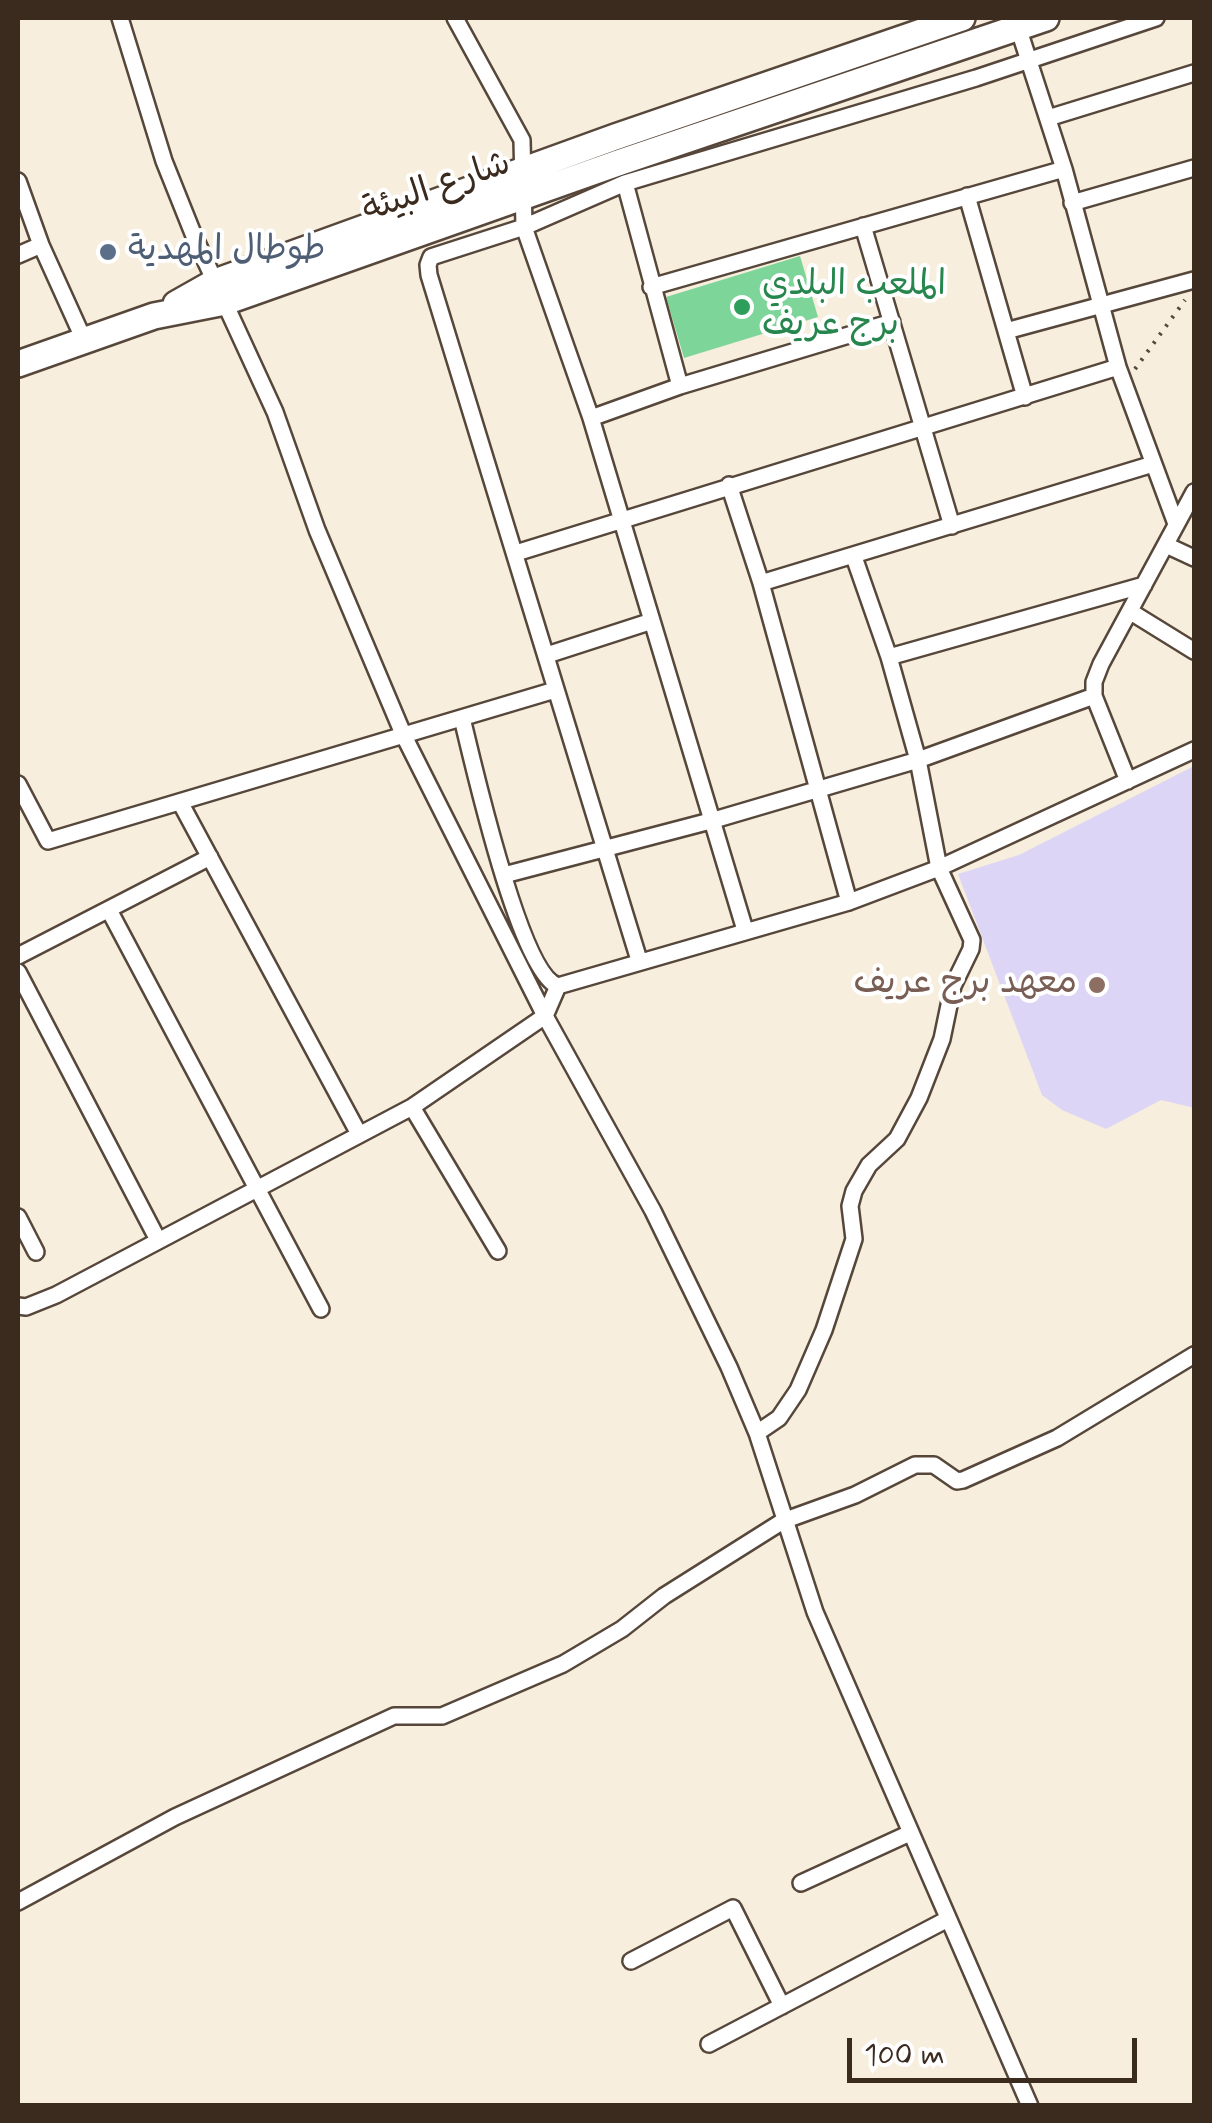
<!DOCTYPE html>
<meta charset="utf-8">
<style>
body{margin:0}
#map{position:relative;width:1212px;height:2123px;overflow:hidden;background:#f7eedd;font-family:Mynerve,sans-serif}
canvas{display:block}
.frame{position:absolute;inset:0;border:20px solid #3b2a1e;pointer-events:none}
.scale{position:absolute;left:847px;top:2038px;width:290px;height:45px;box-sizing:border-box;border:5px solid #3b2a1e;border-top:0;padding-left:12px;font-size:30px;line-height:35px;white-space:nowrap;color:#3b2a1e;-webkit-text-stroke:8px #fff;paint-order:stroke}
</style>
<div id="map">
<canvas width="1212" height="2123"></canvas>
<div class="frame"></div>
<div class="scale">100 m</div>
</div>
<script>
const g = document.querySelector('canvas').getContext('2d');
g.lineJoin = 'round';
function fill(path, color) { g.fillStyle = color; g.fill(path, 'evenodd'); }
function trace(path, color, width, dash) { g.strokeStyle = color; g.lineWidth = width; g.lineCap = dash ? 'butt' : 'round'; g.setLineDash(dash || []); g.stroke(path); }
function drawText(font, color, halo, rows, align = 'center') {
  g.font = font + ' Mynerve,"Playpen Sans Arabic",sans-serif'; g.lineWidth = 8; g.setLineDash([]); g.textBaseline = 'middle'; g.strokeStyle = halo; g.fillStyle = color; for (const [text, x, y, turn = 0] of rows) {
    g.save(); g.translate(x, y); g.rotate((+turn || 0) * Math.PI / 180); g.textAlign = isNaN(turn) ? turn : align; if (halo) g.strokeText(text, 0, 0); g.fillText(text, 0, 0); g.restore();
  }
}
fill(new Path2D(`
 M 1194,766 L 1194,1112 L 1191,1107 L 1161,1100 L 1106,1129 L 1062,1110 L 1042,1095 L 958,874 L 1019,855 Z`), '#ddd5f6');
fill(new Path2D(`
 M 800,256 L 818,317 L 684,358 L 666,297 Z`), '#7ed59a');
const street = new Path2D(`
 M 120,18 L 164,161 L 194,236 L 275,412 L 317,530 L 404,736 L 545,1016 L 653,1211 L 729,1367 L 757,1433 L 815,1612 L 1030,2106
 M 455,18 L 522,140 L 524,227 L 591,418 L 745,930
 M 1016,21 L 1064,169 L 1118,367 L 1176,524
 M 1048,118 L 1194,73
 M 18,181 L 41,245 L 84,340
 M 625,183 L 680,386
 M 967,196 L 1025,397
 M 1072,203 L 1194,168
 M 863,226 L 952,526
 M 18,255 L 41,245
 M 651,287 L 1064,169
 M 1006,331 L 1194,280
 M 591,418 L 680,386 L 892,322
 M 729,485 L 761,583 L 849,902
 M 1166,545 L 1194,558
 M 516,553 L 1118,367
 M 761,583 L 1153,464
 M 1131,612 L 1194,651
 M 547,655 L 652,621
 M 889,657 L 1144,585
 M 462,718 C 473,763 520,973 558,986 L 849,902 L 939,868 L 1194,750
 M 1128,781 L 1094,696 L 1094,682 L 1101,664 L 1194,492
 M 18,784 L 48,841 L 555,690
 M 180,802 L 359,1134
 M 504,875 L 714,820 L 918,760 L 1094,696
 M 109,910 L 321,1309
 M 18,956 L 210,857
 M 639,960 L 429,275 L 428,265 L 431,257 L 524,227 L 625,183 L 976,78 L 1156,18
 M 18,972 L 158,1240
 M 412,1107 L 498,1251
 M 18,1217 L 36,1252
 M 18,1306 L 26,1307 L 56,1295 L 412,1107 L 545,1016 L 558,986
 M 757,1433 L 779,1418 L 798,1390 L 824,1330 L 854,1239 L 850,1206 L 854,1191 L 869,1165 L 897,1139 L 919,1098 L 942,1039 L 953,986 L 971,949 L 972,940 L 939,868 L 918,760 L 889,657 L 854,557
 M 801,1883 L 910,1833
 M 18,1902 L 175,1817 L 394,1716 L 442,1716 L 563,1664 L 622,1629 L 664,1596 L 783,1521 L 855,1495 L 915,1465 L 934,1465 L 957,1481 L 963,1480 L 1057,1438 L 1194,1355
 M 631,1961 L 733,1908 L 782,2006
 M 709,2044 L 946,1920`);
const primary = new Path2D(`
 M 176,304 L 215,282 L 615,137 L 962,18
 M 18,364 L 154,316 L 225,302 L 618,163 L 1046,18`);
trace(street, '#57473b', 20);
trace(primary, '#57473b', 30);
trace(new Path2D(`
 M 1135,369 L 1185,300`), '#57473b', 4, [2.5, 8]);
trace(street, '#fff', 15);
trace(primary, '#fff', 25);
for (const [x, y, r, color] of [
 [108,252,10,"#5c6f8a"],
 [742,307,10,"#2e9e5b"],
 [1097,985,10,"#8d6e63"]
]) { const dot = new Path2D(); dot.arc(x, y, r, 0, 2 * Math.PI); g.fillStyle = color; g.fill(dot); trace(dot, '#fff', 4); }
drawText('35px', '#3b2a1e', '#fff', [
 ["شارع البيئة",437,189,-19]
]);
drawText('35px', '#4e5e75', '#fff', [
 ["طوطال المهدية",128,252]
], 'left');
drawText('35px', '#27864d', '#fff', [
 ["الملعب البلدي",762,287],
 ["برج عريف",762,327]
], 'left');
drawText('35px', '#785e54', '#fff', [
 ["معهد برج عريف",1077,985]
], 'right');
</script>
